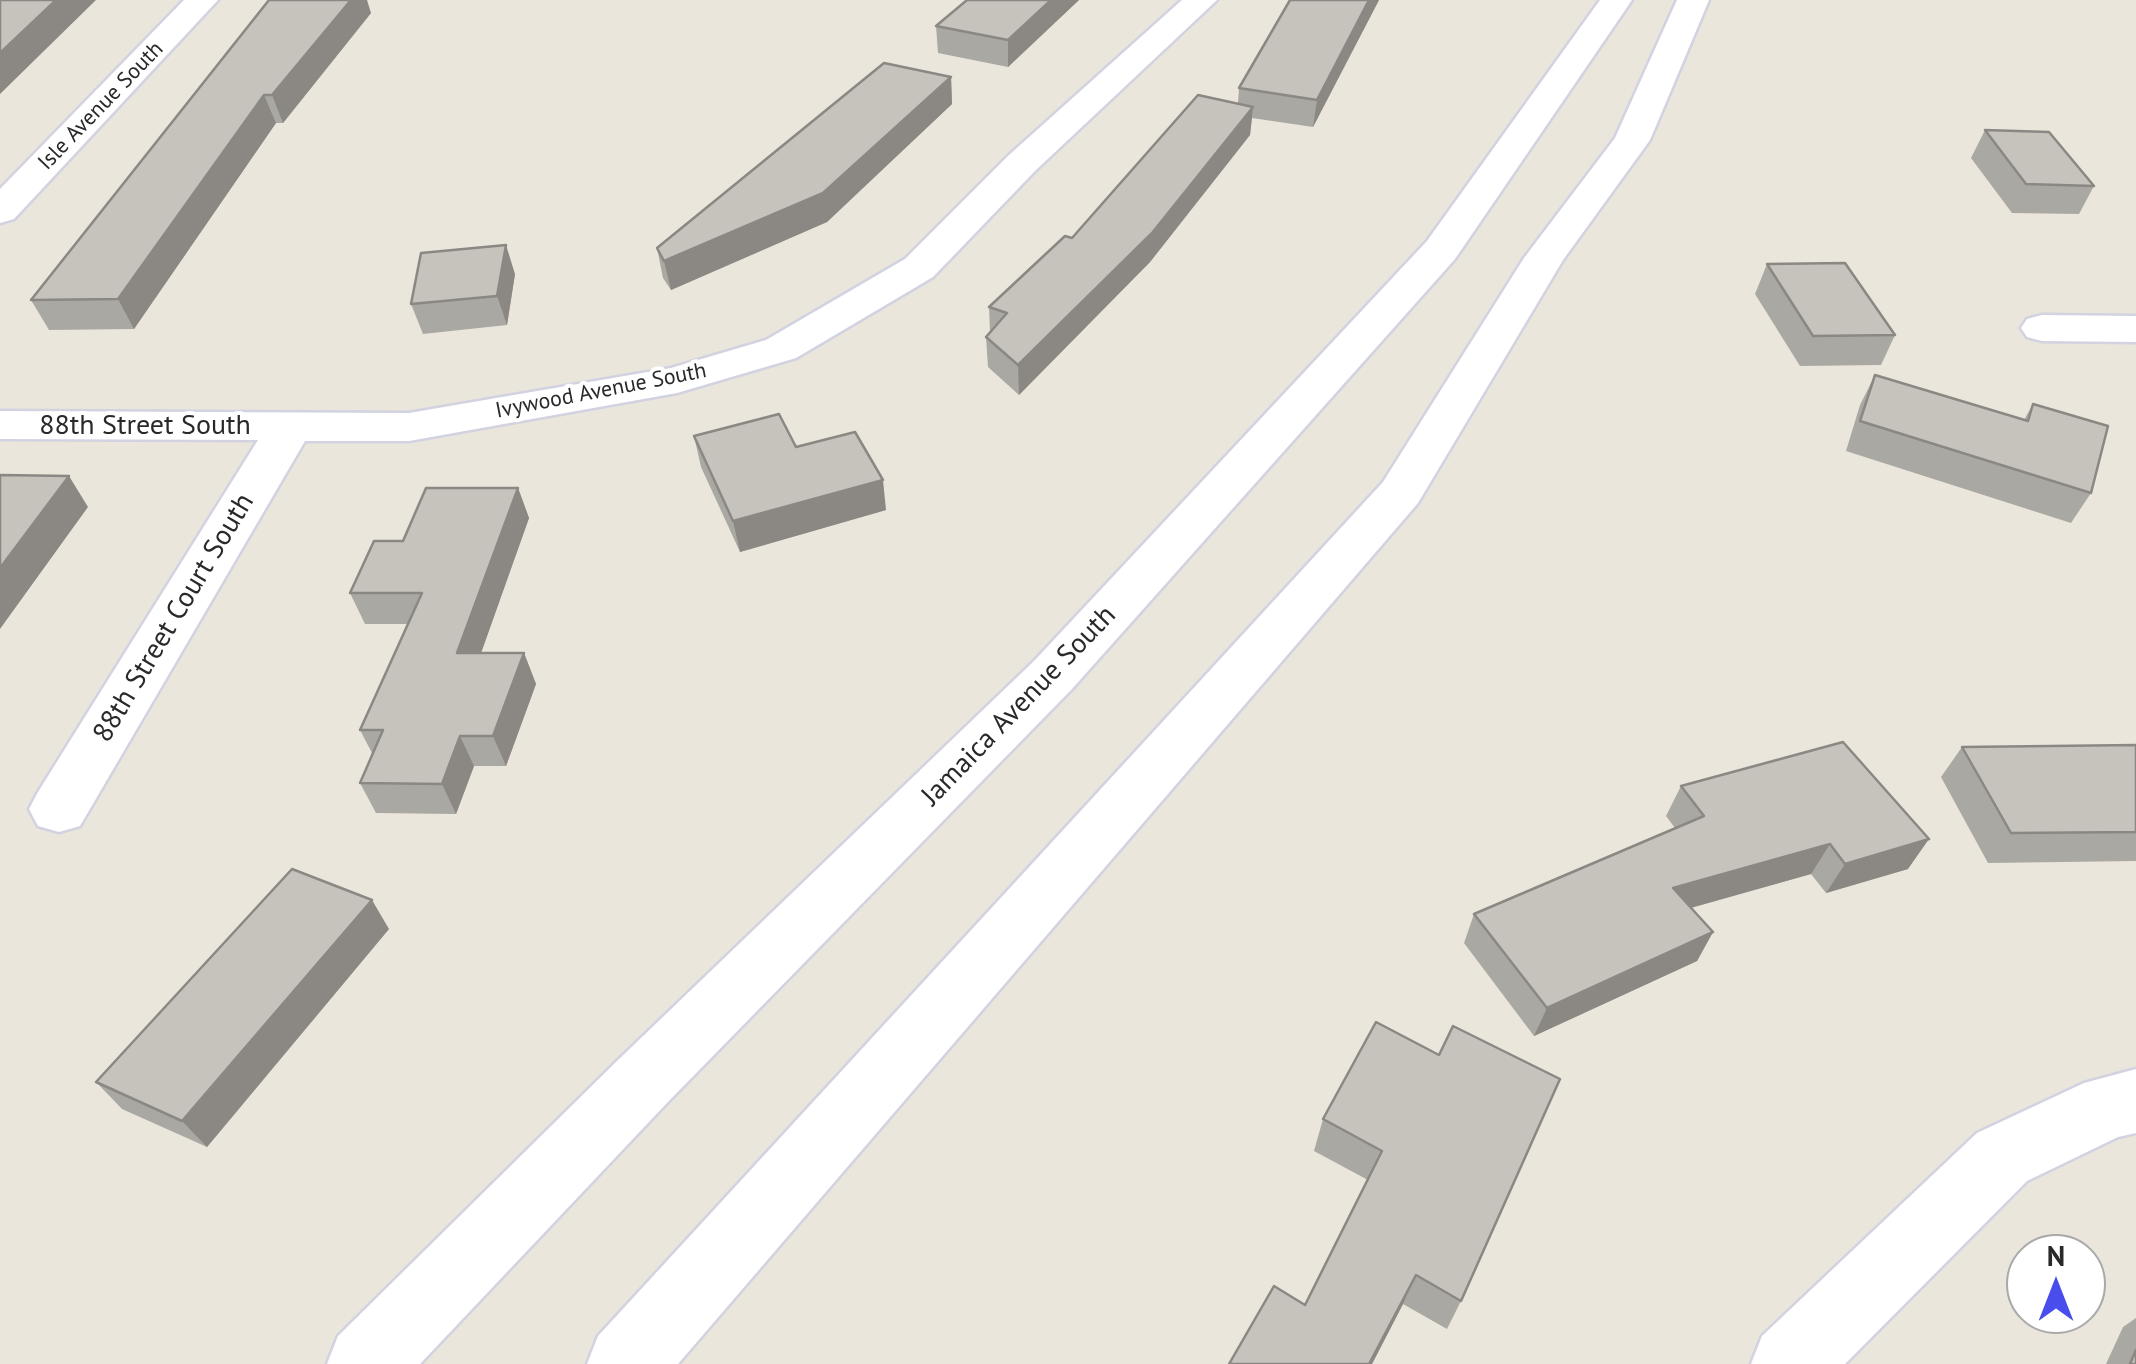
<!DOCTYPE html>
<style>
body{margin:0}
#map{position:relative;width:2136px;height:1364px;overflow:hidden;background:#ebe6dc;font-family:"PT Sans",sans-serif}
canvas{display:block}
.north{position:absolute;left:2006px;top:1234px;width:100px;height:100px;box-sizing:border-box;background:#fff;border:2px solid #a9a9a9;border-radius:50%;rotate:0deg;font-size:28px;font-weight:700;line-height:40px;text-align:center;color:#292929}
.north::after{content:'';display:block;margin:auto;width:35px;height:45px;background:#484dec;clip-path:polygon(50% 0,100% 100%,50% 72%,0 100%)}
</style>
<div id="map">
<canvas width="2136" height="1364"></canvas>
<div class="north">N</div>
</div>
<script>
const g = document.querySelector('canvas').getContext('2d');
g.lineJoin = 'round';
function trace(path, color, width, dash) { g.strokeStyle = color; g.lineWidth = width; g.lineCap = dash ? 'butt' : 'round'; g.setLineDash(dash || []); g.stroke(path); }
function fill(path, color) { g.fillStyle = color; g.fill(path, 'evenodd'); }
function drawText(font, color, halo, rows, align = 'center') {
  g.font = font + ' "PT Sans",sans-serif'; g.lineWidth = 8; g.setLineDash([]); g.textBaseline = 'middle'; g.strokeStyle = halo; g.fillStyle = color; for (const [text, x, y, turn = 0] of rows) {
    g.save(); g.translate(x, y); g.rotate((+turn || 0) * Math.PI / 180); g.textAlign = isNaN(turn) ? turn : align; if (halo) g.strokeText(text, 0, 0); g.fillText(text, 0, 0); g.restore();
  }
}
const minor = new Path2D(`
 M 184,0 L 218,0 L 14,219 L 0,223 L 0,189 Z
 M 1182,0 L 1217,0 L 1035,171 L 933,277 L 796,358 L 677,393 L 409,441 L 305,441 L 80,826 L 59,832 L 38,826 L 29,809 L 38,792 L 258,440 L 0,439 L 0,411 L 409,413 L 671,368 L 766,340 L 905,259 L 1009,155 Z
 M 2042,315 L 2136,316 L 2136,342 L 2042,341 L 2027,337 L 2021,328 L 2027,319 Z
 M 2136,1069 L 2136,1133 L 2118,1137 L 2027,1181 L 1845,1364 L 1751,1364 L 1762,1336 L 1977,1133 L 2084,1083 Z`);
const secondary = new Path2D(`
 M 1600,0 L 1632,0 L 1455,259 L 1072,689 L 666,1104 L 420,1364 L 327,1364 L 338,1336 L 618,1060 L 1034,661 L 1427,241 Z
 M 1677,0 L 1709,0 L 1650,140 L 1563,260 L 1418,503 L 678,1364 L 587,1364 L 598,1336 L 1383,482 L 1524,258 L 1615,138 Z`);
trace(minor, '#d2d2e1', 5);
trace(secondary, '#d2d2e1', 5);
fill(minor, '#fff');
fill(secondary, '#fff');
fill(new Path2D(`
 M 269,0 L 371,13 L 283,123 L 276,123 L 134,329 L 49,330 L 31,300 Z
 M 967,0 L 1079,0 L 1008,67 L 938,53 L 936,26 Z
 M 1290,0 L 1379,0 L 1313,127 L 1252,118 L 1250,135 L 1150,262 L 1019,395 L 988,367 L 986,337 L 990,332 L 989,307 L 1238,103 L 1239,88 Z
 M 951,77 L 952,104 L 827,222 L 671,290 L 663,278 L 657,248 Z
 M 1985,130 L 2094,186 L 2079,214 L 2012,213 L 1971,158 Z
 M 1767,264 L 1895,335 L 1881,365 L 1800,366 L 1755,294 Z
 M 515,274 L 507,325 L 423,334 L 411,304 Z
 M 1875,375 L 2024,420 L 2033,404 L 2091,493 L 2071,523 L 1846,451 L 1860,405 Z
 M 694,436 L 796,447 L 886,510 L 740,552 L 701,467 Z
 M 518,488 L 529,518 L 481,653 L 524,653 L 536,684 L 506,766 L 474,766 L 456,814 L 376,813 L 360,783 L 372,753 L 360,730 L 408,624 L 365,624 L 350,593 Z
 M 2136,745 L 2136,861 L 1988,863 L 1941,777 L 1962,747 Z
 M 1681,786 L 1908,869 L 1826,893 L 1811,874 L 1691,908 L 1713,932 L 1697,961 L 1534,1036 L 1464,943 L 1474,914 L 1675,828 L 1666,816 Z
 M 389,929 L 207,1147 L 122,1109 L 96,1082 Z
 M 1376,1022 L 1461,1301 L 1447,1329 L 1403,1304 L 1372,1364 L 1229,1364 L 1305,1305 L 1368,1180 L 1314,1151 L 1323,1119 Z
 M 2136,1318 L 2136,1364 L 2106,1364 L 2123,1327 Z`), '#aaa8a2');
fill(new Path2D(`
 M 56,0 L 96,0 L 0,94 L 0,53 Z
 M 351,0 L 367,0 L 371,13 L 283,123 L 272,95 Z
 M 1051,0 L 1079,0 L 1008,67 L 1008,40 Z
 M 1369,0 L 1379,0 L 1313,127 L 1317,100 Z
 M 951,77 L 952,104 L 827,222 L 671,290 L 664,261 Z
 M 264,95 L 276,123 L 134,329 L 118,299 Z
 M 1253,107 L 1250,135 L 1150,262 L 1019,395 L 1018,365 Z
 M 506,245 L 515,274 L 507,325 L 497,296 Z
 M 69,476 L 88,507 L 0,629 L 0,568 Z
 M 883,480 L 886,510 L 740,552 L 733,521 Z
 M 518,488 L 529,518 L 470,684 L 457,653 Z
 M 524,653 L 536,684 L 506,766 L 493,736 Z
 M 460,736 L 474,766 L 456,814 L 442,784 Z
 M 1929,839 L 1908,869 L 1826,893 L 1845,864 Z
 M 1830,844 L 1811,874 L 1658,917 L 1673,888 Z
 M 372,900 L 389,929 L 207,1147 L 182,1121 Z
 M 1713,932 L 1697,961 L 1534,1036 L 1547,1008 Z
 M 1416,1275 L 1403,1304 L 1372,1364 L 1369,1364 Z`), '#8b8884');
const building = new Path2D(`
 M 0,0 L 56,0 L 0,53 Z
 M 269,0 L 351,0 L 272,95 L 264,95 L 118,299 L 31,300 Z
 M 967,0 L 1051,0 L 1008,40 L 936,26 Z
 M 1290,0 L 1369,0 L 1317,100 L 1239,88 Z
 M 884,63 L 951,77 L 823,193 L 664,261 L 657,248 Z
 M 1198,95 L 1253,107 L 1152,233 L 1018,365 L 986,337 L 1007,313 L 989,307 L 1065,236 L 1072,238 Z
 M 1985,130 L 2049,132 L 2094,186 L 2026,184 Z
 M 506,245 L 497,296 L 411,304 L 421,253 Z
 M 1845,263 L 1895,335 L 1813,336 L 1767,264 Z
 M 1875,375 L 2028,421 L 2033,404 L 2108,426 L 2091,493 L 1860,421 Z
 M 779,414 L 796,447 L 855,432 L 883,480 L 733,521 L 694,436 Z
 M 0,475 L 69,476 L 0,568 Z
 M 426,488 L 518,488 L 457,653 L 524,653 L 493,736 L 460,736 L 442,784 L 360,783 L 383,730 L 360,730 L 422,593 L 350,593 L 374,541 L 403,541 Z
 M 1843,742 L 1929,839 L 1845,864 L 1830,844 L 1673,888 L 1713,932 L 1547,1008 L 1474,914 L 1704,816 L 1681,786 Z
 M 2136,745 L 2136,832 L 2011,833 L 1962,747 Z
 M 292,869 L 372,900 L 182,1121 L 96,1082 Z
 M 1376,1022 L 1439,1055 L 1453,1026 L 1560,1079 L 1461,1301 L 1416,1275 L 1369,1364 L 1229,1364 L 1274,1286 L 1305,1305 L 1382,1151 L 1323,1119 Z
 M 2136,1350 L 2136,1364 L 2130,1364 Z`);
fill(building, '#c6c3bc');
trace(building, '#8b8884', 2.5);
drawText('22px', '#292929', '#fff', [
 ["Isle Avenue South",101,106,-46],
 ["Ivywood Avenue South",601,391,-11]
]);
drawText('28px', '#292929', '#fff', [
 ["88th Street South",145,426],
 ["88th Street Court South",174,618,-59],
 ["Jamaica Avenue South",1019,706,-46]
]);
</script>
